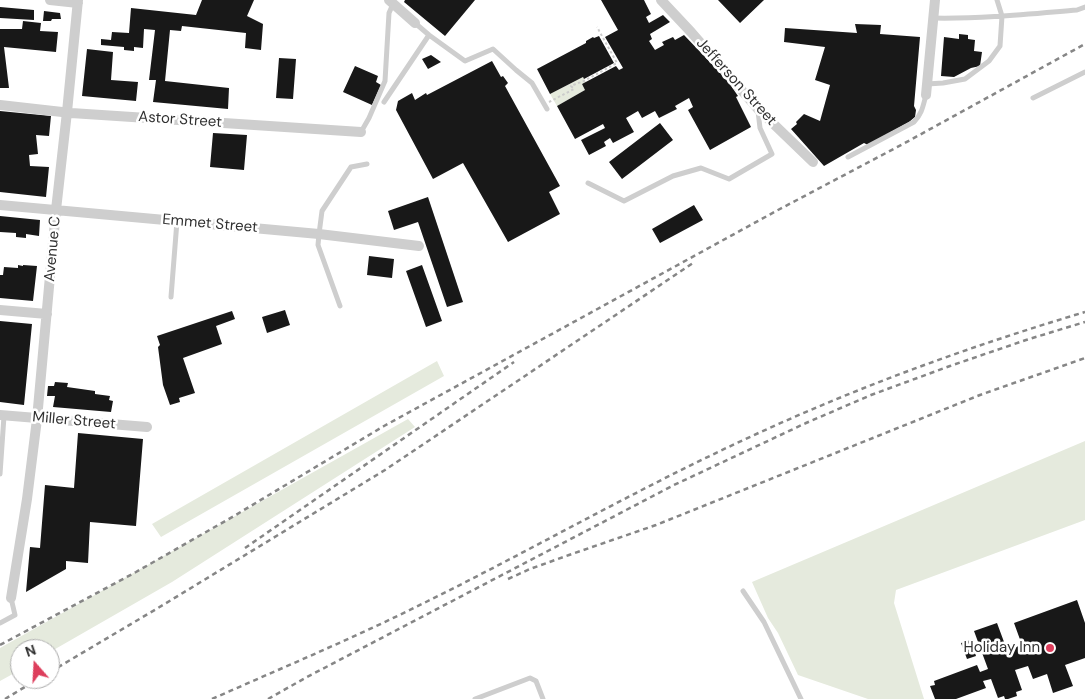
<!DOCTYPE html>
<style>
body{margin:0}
#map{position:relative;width:1085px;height:699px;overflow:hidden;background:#fff;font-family:"DM Sans",sans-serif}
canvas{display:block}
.north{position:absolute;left:10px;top:639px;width:50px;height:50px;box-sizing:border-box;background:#fff;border:1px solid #adadad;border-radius:50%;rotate:341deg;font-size:14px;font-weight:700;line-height:20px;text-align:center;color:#313131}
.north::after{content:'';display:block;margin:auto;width:18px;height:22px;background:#dd3e5c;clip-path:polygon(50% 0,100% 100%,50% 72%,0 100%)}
</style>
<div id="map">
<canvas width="1085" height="699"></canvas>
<div class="north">N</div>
</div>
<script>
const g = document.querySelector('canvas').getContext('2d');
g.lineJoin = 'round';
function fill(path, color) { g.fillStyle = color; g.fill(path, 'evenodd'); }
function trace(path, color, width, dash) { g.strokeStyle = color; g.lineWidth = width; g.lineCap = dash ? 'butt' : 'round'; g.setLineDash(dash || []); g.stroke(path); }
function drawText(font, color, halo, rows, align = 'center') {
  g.font = font + ' "DM Sans",sans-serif'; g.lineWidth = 5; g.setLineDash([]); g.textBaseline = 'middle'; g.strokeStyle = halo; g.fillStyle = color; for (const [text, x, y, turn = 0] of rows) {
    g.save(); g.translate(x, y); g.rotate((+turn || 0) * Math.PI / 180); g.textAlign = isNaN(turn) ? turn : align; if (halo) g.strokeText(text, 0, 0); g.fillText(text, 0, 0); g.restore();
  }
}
fill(new Path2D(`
 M 583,77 L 586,82 L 582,84 L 585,90 L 557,106 L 550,94 Z
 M 437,361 L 444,376 L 161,537 L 152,524 Z
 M 408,419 L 415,427 L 172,582 L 50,652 L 50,649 L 20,649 L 20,670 L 0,681 L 0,648 Z
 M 1085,441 L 1085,520 L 896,590 L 894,603 L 924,699 L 868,699 L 798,675 L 778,633 L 768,618 L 752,582 Z`), '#e5eadd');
fill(new Path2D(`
 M 202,0 L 254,0 L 247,16 L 263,24 L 261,50 L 245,48 L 246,33 L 182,26 L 181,31 L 170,30 L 165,81 L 229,88 L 228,109 L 153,102 L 156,80 L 149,80 L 155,30 L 144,29 L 143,48 L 134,47 L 134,51 L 124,50 L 124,47 L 101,45 L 101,39 L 111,40 L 112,32 L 129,33 L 131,8 L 196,15 Z
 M 405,0 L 475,0 L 445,36 L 404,2 Z
 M 601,0 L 644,0 L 651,14 L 646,17 L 649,23 L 663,15 L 670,22 L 650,34 L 652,39 L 649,41 L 655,50 L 664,45 L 662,42 L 673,37 L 675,40 L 684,35 L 727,80 L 738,96 L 736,97 L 751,127 L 710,150 L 688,110 L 693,107 L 689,98 L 675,106 L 677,109 L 659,118 L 655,111 L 642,118 L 638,111 L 626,118 L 634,132 L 613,143 L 610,138 L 604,142 L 606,146 L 589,155 L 581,140 L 605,128 L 603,124 L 575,139 L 557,106 L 585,90 L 582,84 L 616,66 L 619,70 L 623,68 L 605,37 L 618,30 Z
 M 718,0 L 764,0 L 740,23 Z
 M 0,7 L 34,10 L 34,20 L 0,18 Z
 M 44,11 L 60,13 L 61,19 L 52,19 L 51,21 L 43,21 Z
 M 23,21 L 41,23 L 40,31 L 58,32 L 56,52 L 4,47 L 9,88 L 0,88 L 0,29 L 22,29 Z
 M 855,24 L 881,25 L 880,34 L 920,37 L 914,106 L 916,110 L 915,117 L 909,122 L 868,145 L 864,143 L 824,166 L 791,129 L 797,124 L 796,122 L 804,114 L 820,121 L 830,85 L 815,80 L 825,47 L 784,42 L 785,28 L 857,33 Z
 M 959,34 L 968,35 L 968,39 L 975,40 L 974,51 L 982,52 L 980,66 L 971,68 L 954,77 L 941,76 L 944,37 L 959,39 Z
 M 599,36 L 614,63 L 584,79 L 583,77 L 550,94 L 537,69 L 586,43 L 586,41 L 593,37 L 594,38 Z
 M 87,49 L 113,52 L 111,80 L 138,82 L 136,101 L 82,96 Z
 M 431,55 L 441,62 L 428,69 L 422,59 Z
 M 279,58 L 296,59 L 293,99 L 276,98 Z
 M 492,61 L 501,77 L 503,76 L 508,83 L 505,86 L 560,186 L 549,192 L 560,214 L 508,242 L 463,163 L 433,179 L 396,110 L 398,101 L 412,93 L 415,100 L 426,93 L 427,95 Z
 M 355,66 L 378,76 L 376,82 L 381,85 L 372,105 L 343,92 Z
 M 0,111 L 51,116 L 49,136 L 36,135 L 38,154 L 29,155 L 30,166 L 49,167 L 46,197 L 0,192 Z
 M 660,123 L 673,140 L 622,179 L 609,162 Z
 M 213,133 L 247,135 L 244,170 L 210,167 Z
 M 428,197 L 463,302 L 447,307 L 418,222 L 394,230 L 388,211 Z
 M 694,205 L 703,220 L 660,243 L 652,229 Z
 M 0,216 L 40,220 L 39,236 L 26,234 L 26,238 L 16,237 L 16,233 L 0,232 Z
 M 369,256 L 394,259 L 392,278 L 367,275 Z
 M 18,265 L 23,266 L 23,265 L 37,266 L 33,301 L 0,298 L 0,275 L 3,275 L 4,267 L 18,268 Z
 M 422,265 L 442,321 L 426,327 L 406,271 Z
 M 285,310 L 290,325 L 267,333 L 262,317 Z
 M 232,311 L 235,319 L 216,326 L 222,344 L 183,358 L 195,393 L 179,398 L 180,402 L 170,405 L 163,385 L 158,347 L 160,345 L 157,336 Z
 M 0,321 L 32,324 L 24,405 L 0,402 Z
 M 55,382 L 68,383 L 67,387 L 95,391 L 95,394 L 110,396 L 109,400 L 113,401 L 111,412 L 53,407 L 55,396 L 47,396 L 48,386 L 54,386 Z
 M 78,433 L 143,439 L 136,526 L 90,522 L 88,563 L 66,561 L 66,569 L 26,592 L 30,547 L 40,548 L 45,485 L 74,488 Z
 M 1077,600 L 1085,623 L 1085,658 L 1065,665 L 1073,686 L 1053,693 L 1047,674 L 1033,679 L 1028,666 L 1015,670 L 1022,690 L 1016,692 L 1017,696 L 1008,699 L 1005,699 L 1004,696 L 998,698 L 991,679 L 983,681 L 986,688 L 956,699 L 935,699 L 930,686 L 935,685 L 934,681 L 977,665 L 980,672 L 988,669 L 974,631 L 997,623 L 1007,650 L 1022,645 L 1014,623 Z
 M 971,640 L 976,656 L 967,659 L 961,643 Z`), '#181818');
trace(new Path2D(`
 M 549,102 L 574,89 L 571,86 L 578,83 L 582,82 L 617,63 L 597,27`), '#cbcbcb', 2, [2.5, 2.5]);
trace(new Path2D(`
 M 932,18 C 981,19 1029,14 1077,10 L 1085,7
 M 415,23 L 429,35 L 465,61 L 493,49 L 516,70 L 532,83 L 547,109
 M 927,84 L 943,83 L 965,79 L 989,61 L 1000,46 L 1002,16 L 997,0
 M 1033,98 L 1085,72
 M 384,102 L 429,35
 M 361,132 L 369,118 L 385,81 L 389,13 L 393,4
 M 848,157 L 914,122 C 922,114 923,106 926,95
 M 588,183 L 624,201 L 673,176 L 701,168 L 729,179 L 772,154 L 760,128 L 758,111
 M 171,297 L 177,221
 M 340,306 L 318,245 L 319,234 L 322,211 L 351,167 L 367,164
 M 0,474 L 4,416
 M 743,591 L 764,622 L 801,699
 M 0,623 L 15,615 L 11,598
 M 475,699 L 530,678 L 536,681 L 543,699`), '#cecece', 5);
trace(new Path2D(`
 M 50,0 L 78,3
 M 389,0 L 415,23
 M 661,0 L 691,32 L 758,109 L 813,162
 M 926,95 L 935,0
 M 0,105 L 71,113 L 361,132
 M 0,205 L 319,234 L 419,246
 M 0,310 L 47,314
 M 0,415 L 147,427
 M 11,598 L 27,499 L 37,419 L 56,210 L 67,112 L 78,0`), '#cecece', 10);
trace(new Path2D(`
 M 245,548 L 514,362
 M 508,579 L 530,569 L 569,555 L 656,525 L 980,395 L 1085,358
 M 0,645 L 136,572 L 234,516 L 384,426 L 778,210 L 903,144 L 1085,44
 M 50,672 L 158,608 L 385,470 L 693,263
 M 5,699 L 38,679
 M 212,699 C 284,667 356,637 426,602 C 535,548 641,487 752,436 C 860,386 971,346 1085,312
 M 268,699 L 307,677 L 674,485 L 806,423 L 871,395 L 950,366 L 1026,340 L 1085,322`), '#868686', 2.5, [5, 4]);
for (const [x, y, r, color] of [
 [1050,648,5,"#dd3e5c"]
]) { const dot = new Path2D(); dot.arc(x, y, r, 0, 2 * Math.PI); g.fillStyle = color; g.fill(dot); trace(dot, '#fff', 2); }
drawText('15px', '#313131', '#fff', [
 ["Jefferson Street",736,82,48],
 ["Astor Street",180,120,4],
 ["Emmet Street",210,224,5],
 ["Avenue C",53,249,-85],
 ["Miller Street",74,421,5]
]);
drawText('15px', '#313131', '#fff', [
 ["Holiday Inn",1040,648]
], 'right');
</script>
